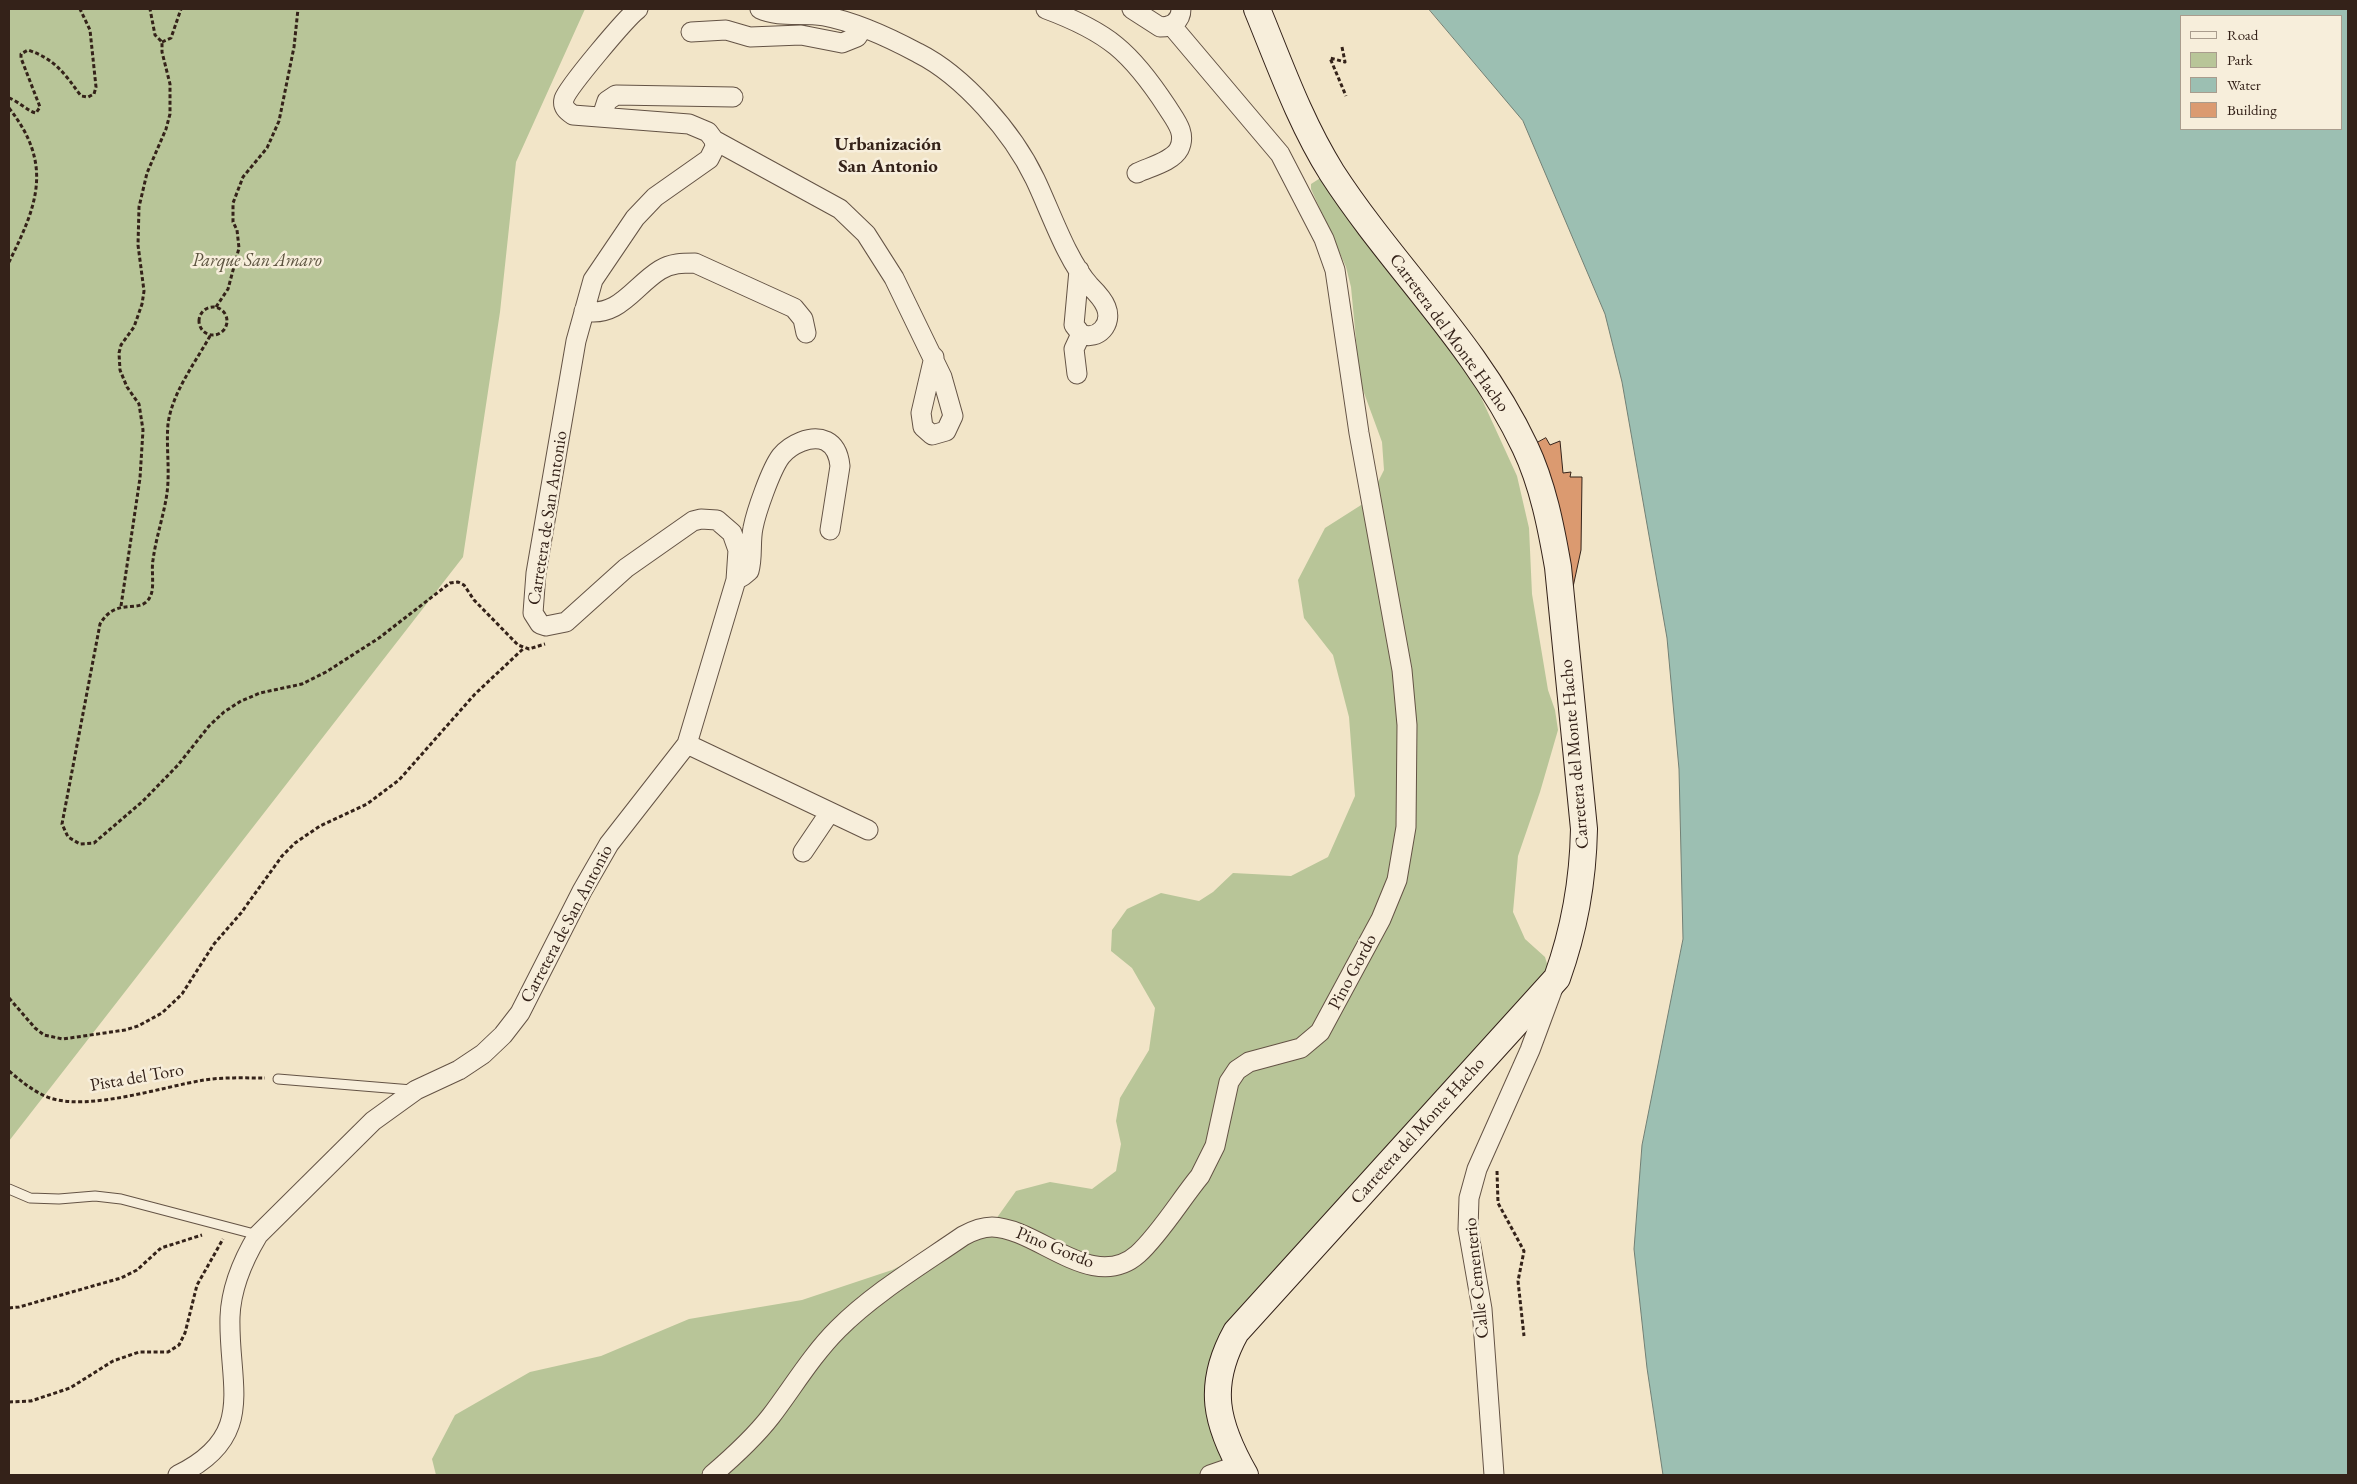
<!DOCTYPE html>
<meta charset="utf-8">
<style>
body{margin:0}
#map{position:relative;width:2357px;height:1484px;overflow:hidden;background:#f2e5c8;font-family:"EB Garamond",serif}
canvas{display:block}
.frame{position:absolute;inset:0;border:10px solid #342219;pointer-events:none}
.legend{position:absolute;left:2180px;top:15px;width:162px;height:115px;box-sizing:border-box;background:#f7eedb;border:1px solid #a99c8d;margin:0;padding:6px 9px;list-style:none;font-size:15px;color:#342219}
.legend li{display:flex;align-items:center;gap:10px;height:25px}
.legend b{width:25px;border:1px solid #a99c8d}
</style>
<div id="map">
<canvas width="2357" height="1484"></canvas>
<div class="frame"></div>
<ul class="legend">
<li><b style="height:6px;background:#f7eedb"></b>Road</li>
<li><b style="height:14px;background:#b8c598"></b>Park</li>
<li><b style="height:14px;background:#9cbfb2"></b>Water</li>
<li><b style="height:14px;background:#db9a70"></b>Building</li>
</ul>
</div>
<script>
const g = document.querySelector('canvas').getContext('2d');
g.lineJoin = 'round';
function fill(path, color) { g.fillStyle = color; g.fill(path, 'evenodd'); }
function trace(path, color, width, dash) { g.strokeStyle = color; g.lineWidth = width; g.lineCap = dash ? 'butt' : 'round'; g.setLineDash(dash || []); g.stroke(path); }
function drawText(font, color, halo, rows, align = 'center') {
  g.font = font + ' "EB Garamond",serif'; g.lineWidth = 5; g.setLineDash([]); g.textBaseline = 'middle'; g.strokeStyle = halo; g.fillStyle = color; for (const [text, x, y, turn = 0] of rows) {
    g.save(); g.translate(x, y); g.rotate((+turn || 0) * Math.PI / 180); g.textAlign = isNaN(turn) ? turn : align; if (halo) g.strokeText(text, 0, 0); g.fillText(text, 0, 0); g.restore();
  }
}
fill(new Path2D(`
 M 9,9 L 585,9 L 516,162 L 500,312 L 463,557 L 9,1141 Z
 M 1322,177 L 1463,358 L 1517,476 L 1529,528 L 1532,594 L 1548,690 L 1555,710 L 1558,730 L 1540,792 L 1518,856 L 1513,912 L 1525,939 L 1545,957 L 1551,977 L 1274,1301 L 1240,1349 L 1227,1398 L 1246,1475 L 436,1475 L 432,1459 L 455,1415 L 530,1372 L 601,1356 L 689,1319 L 802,1300 L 892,1270 L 996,1219 L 1016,1191 L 1050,1182 L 1092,1189 L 1116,1171 L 1121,1144 L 1116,1121 L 1120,1098 L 1149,1050 L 1155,1008 L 1132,968 L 1111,951 L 1112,930 L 1127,909 L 1161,893 L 1199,901 L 1213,892 L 1233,873 L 1291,876 L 1328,857 L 1355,796 L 1349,717 L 1333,655 L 1304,618 L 1298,580 L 1325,528 L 1369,500 L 1384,470 L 1382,442 L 1360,382 L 1351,287 L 1346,267 L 1311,189 L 1311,184 Z`), '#b8c598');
const water = new Path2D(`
 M 1429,9 L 2348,9 L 2348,1475 L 1663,1475 L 1647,1368 L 1634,1249 L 1642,1145 L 1683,939 L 1679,769 L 1667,638 L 1622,382 L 1605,314 L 1523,121 ZM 2181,16 L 2341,16 L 2341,129 L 2181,129 Z`);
fill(water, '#9cbfb2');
trace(water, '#728075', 1);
const building = new Path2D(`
 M 1546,438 L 1550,445 L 1560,441 L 1563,473 L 1571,472 L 1570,477 L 1582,477 L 1581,550 L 1573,587 L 1565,584 L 1526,449 Z`);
fill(building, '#db9a70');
trace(building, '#342219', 1);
const service = new Path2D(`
 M 278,1079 L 412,1090
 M 9,1189 L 30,1198 L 59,1199 L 95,1196 L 121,1199 L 258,1235`);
const minor = new Path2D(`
 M 760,9 C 779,18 803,12 824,16 C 856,22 890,38 918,53 C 964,76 1013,133 1035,179 C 1050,210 1067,261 1090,286 C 1096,292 1103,299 1106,307 C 1113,324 1098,341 1081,334 L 1074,325 L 1079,270
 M 1046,9 C 1108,32 1131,52 1167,107 C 1175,120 1187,133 1179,149 C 1172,162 1149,167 1137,173
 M 1132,9 L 1160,27 C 1172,27 1181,21 1181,9
 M 691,32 L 726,30 L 750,37 L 801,35 L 842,43 L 857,37 L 863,28
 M 602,116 L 607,101 L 616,95 L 733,97
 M 714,140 L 840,209 L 866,234 L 894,278 L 942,377 L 953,416 L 946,431 L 932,435 L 923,427 L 921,413 L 934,357
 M 584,311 C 619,318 634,286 660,270 C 671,263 683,263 695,263 L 794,308 L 803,319 L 806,333
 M 1077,374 L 1074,349 L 1081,334
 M 736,580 L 743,576 L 749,571 C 753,557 750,542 753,528 C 756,512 771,469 781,456 C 790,445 811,434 826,441 C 836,446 839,456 840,466 L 830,530
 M 687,744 L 868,830
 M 803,852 L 830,812
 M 178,1475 C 258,1436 228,1385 230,1317 C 231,1287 243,1260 258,1235 L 373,1121 L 416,1090 L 459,1070 L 483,1054 L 503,1035 L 520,1013 L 582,891 L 609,844 L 687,744 L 736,580 L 738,550 L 732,533 L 717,520 L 701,519 L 693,521 L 626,568 L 566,622 L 546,626 L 540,624 L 533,613 L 536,573 L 576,341 L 593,280 L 635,218 L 655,197 L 709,159 L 715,147 L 714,140 L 708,132 L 689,124 L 573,115 C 567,111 562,107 564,99 C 568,87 626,18 638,9
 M 712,1475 C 733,1457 754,1438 771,1416 C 793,1387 812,1355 838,1329 C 874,1293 921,1265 963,1236 C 972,1231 981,1227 992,1227 C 1038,1228 1093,1294 1138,1254 C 1160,1234 1181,1199 1200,1176 L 1215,1146 L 1229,1082 L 1237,1070 L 1249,1062 L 1301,1048 L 1320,1032 L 1381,919 L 1397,880 L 1406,827 L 1407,725 L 1402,670 L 1359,433 L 1335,270 L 1324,239 L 1280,154 L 1171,25
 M 1210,1475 L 1239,1465
 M 1494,1475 L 1482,1309 L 1468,1229 L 1469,1198 L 1477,1169 L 1530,1050 L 1553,988`);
const secondary = new Path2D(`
 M 1245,1475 C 1216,1424 1206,1386 1236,1332 L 1557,978 C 1575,928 1583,882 1584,829 L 1558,567 C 1551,527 1543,485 1525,447 C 1477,345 1393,267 1332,173 C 1300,122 1280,65 1257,9`);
trace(service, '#645345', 11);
trace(minor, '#645345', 21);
trace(secondary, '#342219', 28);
trace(new Path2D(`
 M 162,42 L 171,38 L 181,9
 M 1342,47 L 1345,62 L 1330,58 L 1346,96
 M 9,98 C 18,101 29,112 36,113 L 40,107 L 21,58 L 21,54 L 28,50 C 55,59 65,74 81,96 L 88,97 L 94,94 L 96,87 L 90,30 L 80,9
 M 9,108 C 53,164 38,204 9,262
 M199 321a14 14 0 1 1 28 0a14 14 0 1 1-28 0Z
 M 216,307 L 228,289 L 239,248 L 237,230 L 233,222 L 233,203 L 243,177 L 267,148 L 279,121 L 294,47 L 298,9
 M 210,336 C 195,363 172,393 168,424 C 166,447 170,470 167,493 C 164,515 156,537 153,560 C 151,571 155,588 150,597 C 140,616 117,595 100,624 L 62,824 L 68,837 L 80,844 L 94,843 L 143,801 L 178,765 L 209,726 L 224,712 L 241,701 L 260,693 L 302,684 L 326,672 L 379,638 L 450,583 L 458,582 L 464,585 L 474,600 L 518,645 L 529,649 L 545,644
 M 121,606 L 140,478 L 143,430 L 139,404 L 127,387 L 120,370 L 119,353 L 121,345 L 134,327 L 142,304 L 144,291 L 138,245 L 139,207 L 147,173 L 166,129 L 170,114 L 170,84 L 162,52 L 162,42 L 155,35 L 150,9
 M 9,998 L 35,1028 L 44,1035 L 63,1039 L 125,1030 L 138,1026 L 162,1013 L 182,994 L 214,944 L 241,913 L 282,856 L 295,843 L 320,826 L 367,804 L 399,780 L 475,694 L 524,648
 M 9,1071 C 22,1082 34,1092 50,1098 C 90,1111 162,1087 204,1080 C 224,1077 245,1078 265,1078
 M 1497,1171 L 1498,1203 L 1524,1251 L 1518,1281 L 1524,1336
 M 9,1308 L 19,1307 L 121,1278 L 137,1270 L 161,1248 L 202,1235
 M 9,1402 L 31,1401 L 70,1388 L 113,1361 L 139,1352 L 168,1352 L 179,1345 L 185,1333 L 197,1285 L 223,1239`), '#342219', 3, [4, 2.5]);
trace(service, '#f7eedb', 9);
trace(minor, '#f7eedb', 19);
trace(secondary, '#f7eedb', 26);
drawText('italic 18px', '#5c533f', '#f7eedb', [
 ["Parque San Amaro",257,261]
]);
drawText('18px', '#342219', '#f7eedb', [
 ["Carretera del Monte Hacho",1449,333,54],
 ["Carretera de San Antonio",548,518,-81],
 ["Carretera del Monte Hacho",1575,754,-95],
 ["Carretera de San Antonio",567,924,-62],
 ["Pino Gordo",1353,972,-62],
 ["Pista del Toro",137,1078,-10],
 ["Carretera del Monte Hacho",1418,1131,-48],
 ["Pino Gordo",1055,1248,22],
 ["Calle Cementerio",1477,1278,-96]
]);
drawText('bold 19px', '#342219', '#f7eedb', [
 ["Urbanización",888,145],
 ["San Antonio",888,167]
]);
</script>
